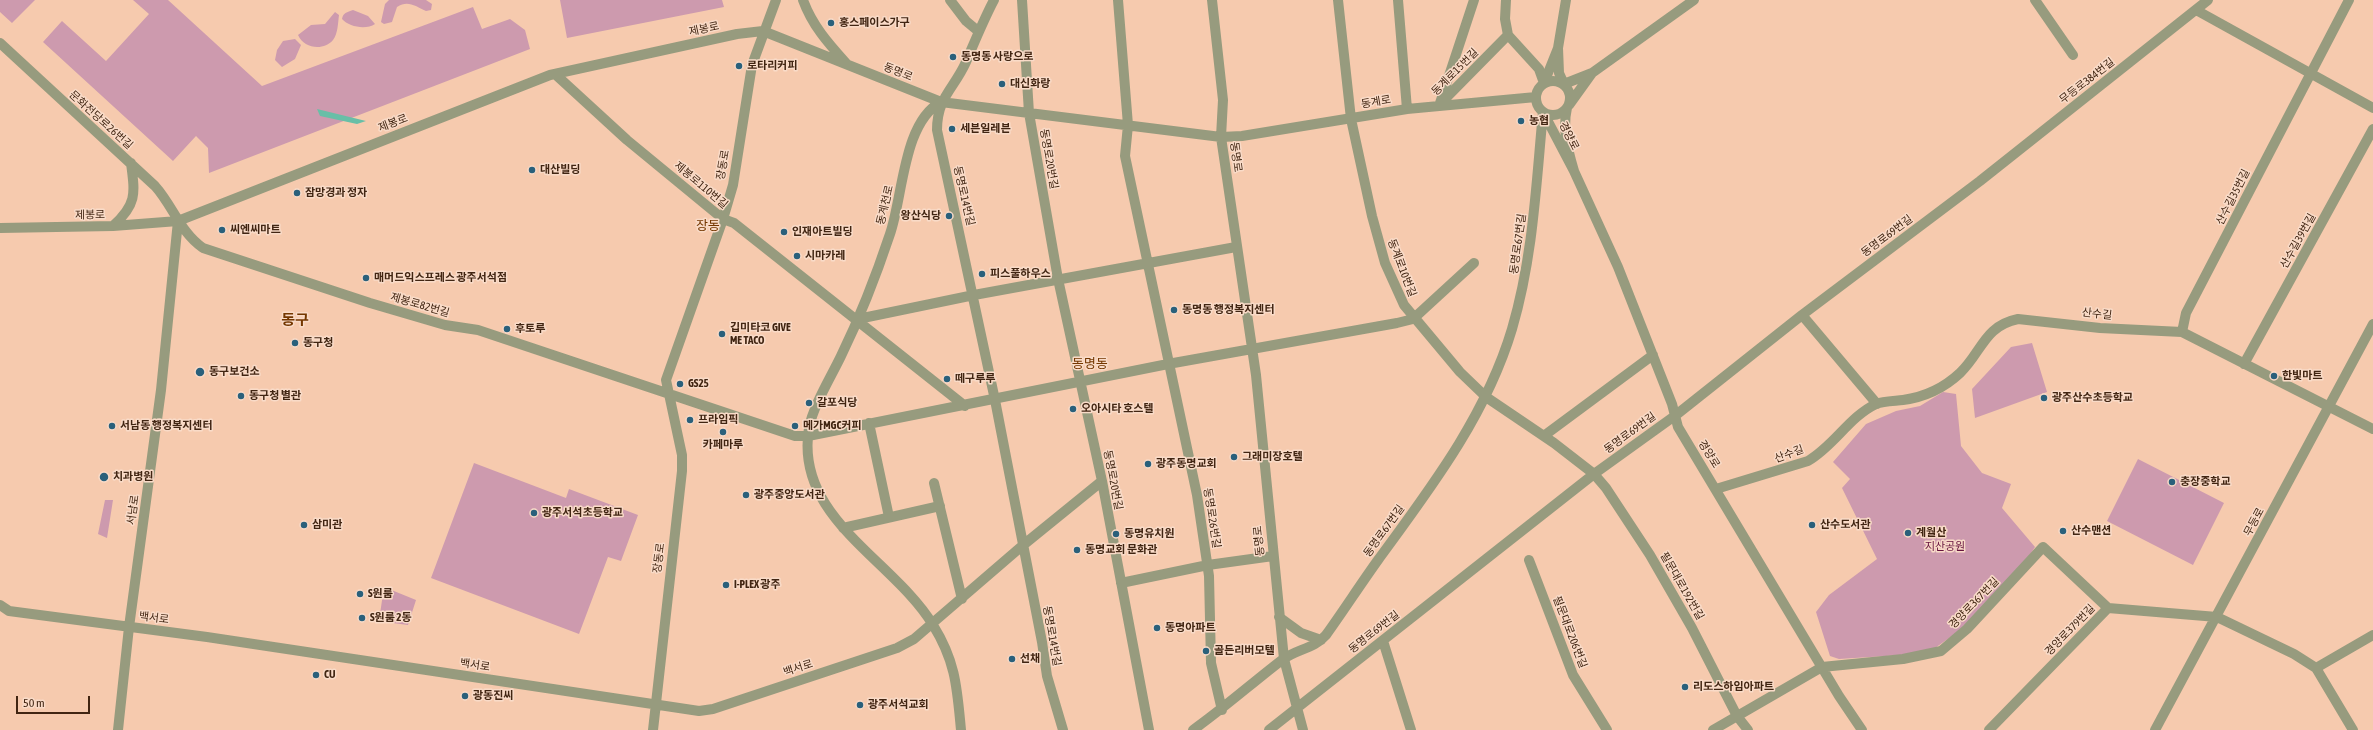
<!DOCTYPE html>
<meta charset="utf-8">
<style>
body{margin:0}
#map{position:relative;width:2373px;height:730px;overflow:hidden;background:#f6caae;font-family:"Asap Condensed",sans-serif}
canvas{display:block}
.scale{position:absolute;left:16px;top:696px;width:74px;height:18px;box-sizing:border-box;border:2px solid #412512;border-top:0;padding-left:5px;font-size:12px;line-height:14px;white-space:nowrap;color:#412512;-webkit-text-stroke:3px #f9dbc8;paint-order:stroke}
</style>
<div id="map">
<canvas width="2373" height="730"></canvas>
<div class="scale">50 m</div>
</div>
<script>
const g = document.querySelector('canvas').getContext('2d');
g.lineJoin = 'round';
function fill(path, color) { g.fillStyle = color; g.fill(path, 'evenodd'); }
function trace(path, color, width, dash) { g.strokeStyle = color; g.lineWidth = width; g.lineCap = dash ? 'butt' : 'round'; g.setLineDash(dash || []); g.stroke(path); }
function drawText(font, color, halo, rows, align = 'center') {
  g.font = font + ' "Asap Condensed","Noto Sans KR",sans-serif'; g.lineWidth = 3; g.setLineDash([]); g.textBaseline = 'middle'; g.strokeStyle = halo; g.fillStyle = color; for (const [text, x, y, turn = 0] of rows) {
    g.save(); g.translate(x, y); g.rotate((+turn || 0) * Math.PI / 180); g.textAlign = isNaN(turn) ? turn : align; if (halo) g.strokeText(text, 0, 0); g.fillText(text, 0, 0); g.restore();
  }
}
fill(new Path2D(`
 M 0,0 L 35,0 L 12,23 L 0,12 Z
 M 133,0 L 168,0 L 262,86 L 473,7 L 482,29 L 510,19 L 525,30 L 530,49 L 209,173 L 208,148 L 196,136 L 173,161 L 43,42 L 62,21 L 106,61 L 149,14 Z
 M 389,0 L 426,0 L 432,4 L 431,10 L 426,11 C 415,6 408,0 397,7 L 392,22 L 384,24 L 381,22 L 385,4 Z
 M 560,0 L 722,0 L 724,7 L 567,38 Z
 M 353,10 L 368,16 L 375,24 C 366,30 349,27 342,19 C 343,13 347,12 353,10 Z
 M 335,12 L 339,15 C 338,22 338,34 333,40 C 324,51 304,49 298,35 L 311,25 L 325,24 Z
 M 295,39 L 301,45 L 295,59 L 282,67 L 275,60 L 277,50 L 283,41 Z
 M 2032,343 L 2047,392 L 1975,418 L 1972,389 L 2011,347 Z
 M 1943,392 L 1956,394 L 1961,446 L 1982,473 L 2011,484 L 2002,508 L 2035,547 L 2023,565 L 1959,631 L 1935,648 L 1917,654 L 1839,659 L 1830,656 L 1816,612 L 1829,595 L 1877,559 L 1842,488 L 1850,479 L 1833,462 L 1866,424 L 1896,411 L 1920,406 Z
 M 2138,459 L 2224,503 L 2193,565 L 2107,521 Z
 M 474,463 L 566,498 L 569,489 L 638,515 L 621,561 L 608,557 L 579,634 L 431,578 Z
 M 105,500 L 113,500 L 107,538 L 98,534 Z
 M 384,587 L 416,600 L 408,625 L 385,622 L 387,619 L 385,614 L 380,614 Z`), '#cd9aae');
fill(new Path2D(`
 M 317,109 L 366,121 L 357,124 L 320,116 Z`), '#68bfa7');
trace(new Path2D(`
 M 803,0 C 812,25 828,43 846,63
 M 950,0 L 966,21 L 978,31
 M 994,0 C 983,21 975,41 966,62 C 954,89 937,97 937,130 L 995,400 L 1042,642 L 1047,676 L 1063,730
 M 1022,0 L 1029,113 L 1058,279 L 1102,481 L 1149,730
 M 1118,0 L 1128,125 L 1125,156 L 1197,495 L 1209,576 L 1211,663 L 1222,710
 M 1212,0 L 1223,100 L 1221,137 L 1256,375 L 1284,659 L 1303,730
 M 1338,0 L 1351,119 L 1372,216 L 1385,263 L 1404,305 L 1460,372 L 1486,397 L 1554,443 L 1594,474 L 1606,488 L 1650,555 L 1692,628 L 1737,716 L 1748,730
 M 1398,0 L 1407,109
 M 1506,0 L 1505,19 L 1508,35
 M 2035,0 L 2073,55
 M 2196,10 L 2373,108
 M 1508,35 L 1539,69 L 1544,83
 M 0,43 L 155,186 C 173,206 180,232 203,248 L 370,303 L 445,325 L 478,330 L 795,436 L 808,436 L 1168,364 L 1397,323 L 1413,319 L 1474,263
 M 1558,48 L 1566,0
 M 555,74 L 627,140 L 723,219 L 734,223 L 965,406
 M1536 98a17 17 0 1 1 34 0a17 17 0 1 1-34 0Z
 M 1544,83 L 1558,48 L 1559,73 L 1564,84 L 1592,73 L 1694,0
 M 941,102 C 903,122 903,197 890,234 C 876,276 860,317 841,356 C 831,377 813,406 809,428 C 794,518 893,559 933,625 C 956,662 957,688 961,730
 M 1441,103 L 1508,35
 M 1569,105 L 1592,73
 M 1439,106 L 1474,0
 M 1543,112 L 1574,171 C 1568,150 1562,130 1567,108
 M 1574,171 L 1618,267 L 1672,404 L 1678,427 L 1839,696 L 1862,730
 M 113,226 C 137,204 135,194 131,163
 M 0,228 L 113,226 L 178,221 L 550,75 L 737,34 L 763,31 L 941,102 L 1221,137 L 1242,136 L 1407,109 L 1536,97
 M 1802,315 L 1877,404
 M 858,319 L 974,295 L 1236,247
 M 2182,332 L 2186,313 L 2349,0
 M 2244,364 L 2373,129
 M 869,423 L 889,517
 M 1545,435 L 1653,355
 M 934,483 L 962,599
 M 1716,489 L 1808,461 C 1834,446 1849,417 1876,404 C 1883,401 1895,401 1903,400 C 1925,397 1944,388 1960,373 C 1982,352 1984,326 2018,319 L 2100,328 L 2182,332 L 2373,429
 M 843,528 L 940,506
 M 1529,560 L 1573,675 L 1607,730
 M 1121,583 L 1208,565 L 1273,556
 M 0,605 L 9,611 L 207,637 L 699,711 L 713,709 L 897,648 L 914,639 L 1022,546 L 1102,481
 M 2108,608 L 2217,617 L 2294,654 L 2316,668 L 2353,730
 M 1279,617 L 1301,633 L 1321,640
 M 1383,641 L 1411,730
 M 2316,668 L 2373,635
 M 118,730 L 129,627 L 161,390 L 178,221
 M 653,730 L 682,471 L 682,455 L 666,380 L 723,219 L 733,185 L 752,65 L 776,0
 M 1193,730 C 1224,708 1252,683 1282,660 C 1296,649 1314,649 1326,635 C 1344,610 1360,585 1378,560 C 1430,489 1486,416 1512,329 C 1533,258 1536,186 1543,112
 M 1269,730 L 1594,474 L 1676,415 L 1802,315 L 1980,181 L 2208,0
 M 1713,730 L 1822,667 L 1903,659 L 1941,651 L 1967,629 L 2043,547 L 2108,608
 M 1989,730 L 2108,608
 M 2155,730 L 2373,324`), '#979b7e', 10);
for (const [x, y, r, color] of [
 [831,23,4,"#2a607b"],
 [953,57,4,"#2a607b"],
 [739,66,4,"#2a607b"],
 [1002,84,4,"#2a607b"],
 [1521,121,4,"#2a607b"],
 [952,129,4,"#2a607b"],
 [532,170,4,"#2a607b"],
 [297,193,4,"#2a607b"],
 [949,216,4,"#2a607b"],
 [222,230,4,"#2a607b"],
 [784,232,4,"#2a607b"],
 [797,256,4,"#2a607b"],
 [982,274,4,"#2a607b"],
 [366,278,4,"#2a607b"],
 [1174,310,4,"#2a607b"],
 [507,329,4,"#2a607b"],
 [722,334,4,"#2a607b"],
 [295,343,4,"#2a607b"],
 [200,372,5,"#2a607b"],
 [2274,376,4,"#2a607b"],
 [947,379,4,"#2a607b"],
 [680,384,4,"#2a607b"],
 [241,396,4,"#2a607b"],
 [2044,398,4,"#2a607b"],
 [809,403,4,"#2a607b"],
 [1073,409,4,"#2a607b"],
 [690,420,4,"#2a607b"],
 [112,426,4,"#2a607b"],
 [795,426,4,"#2a607b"],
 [723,432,4,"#2a607b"],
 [1234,457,4,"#2a607b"],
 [1148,464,4,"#2a607b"],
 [104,477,5,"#2a607b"],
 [2172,482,4,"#2a607b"],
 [746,495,4,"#2a607b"],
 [534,513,4,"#2a607b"],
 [304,525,4,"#2a607b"],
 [1812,525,4,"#2a607b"],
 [2063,531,4,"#2a607b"],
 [1908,533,4,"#2a607b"],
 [1116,534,4,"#2a607b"],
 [1077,550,4,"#2a607b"],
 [726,585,4,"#2a607b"],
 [360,594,4,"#2a607b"],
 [362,618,4,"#2a607b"],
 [1157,628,4,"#2a607b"],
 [1206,651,4,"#2a607b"],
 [1012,659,4,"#2a607b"],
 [316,675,4,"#2a607b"],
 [1685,687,4,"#2a607b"],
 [465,696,4,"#2a607b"],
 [860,705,4,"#2a607b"]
]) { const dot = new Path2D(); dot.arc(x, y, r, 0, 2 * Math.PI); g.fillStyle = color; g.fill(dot); trace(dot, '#f9dbc8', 1.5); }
drawText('bold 11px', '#412512', '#f9dbc8', [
 ["홍스페이스가구",839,23],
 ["동명동 사랑으로",961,57],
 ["로타리커피",747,66],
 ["대신화랑",1010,84],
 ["농협",1529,121],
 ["세븐일레븐",960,129],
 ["대산빌딩",540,170],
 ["잠망경과 정자",305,193],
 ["왕산식당",941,216,"right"],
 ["씨엔씨마트",230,230],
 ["인재아트빌딩",792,232],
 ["시마카레",805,256],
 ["피스풀하우스",990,274],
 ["매머드익스프레스 광주서석점",374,278],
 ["동명동 행정복지센터",1182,310],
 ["깁미타코 GIVE",730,328],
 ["ME TACO",730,341],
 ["후토루",515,329],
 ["동구청",303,343],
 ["동구보건소",209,372],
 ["한빛마트",2282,376],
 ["떼구루루",955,379],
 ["GS25",688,384],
 ["동구청 별관",249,396],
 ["광주산수초등학교",2052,398],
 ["갈포식당",817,403],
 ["오아시타 호스텔",1081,409],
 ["프라임픽",698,420],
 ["서남동 행정복지센터",120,426],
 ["메가MGC커피",803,426],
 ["카페마루",723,445,"center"],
 ["그래미장호텔",1242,457],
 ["광주동명교회",1156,464],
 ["치과병원",113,477],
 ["충장중학교",2180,482],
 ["광주중앙도서관",754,495],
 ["광주서석초등학교",542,513],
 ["삼미관",312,525],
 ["산수도서관",1820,525],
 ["산수맨션",2071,531],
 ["계월산",1916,533],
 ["동명유치원",1124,534],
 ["동명교회 문화관",1085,550],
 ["I-PLEX 광주",734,585],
 ["S원룸",368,594],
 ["S원룸 2동",370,618],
 ["동명아파트",1165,628],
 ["골든리버모텔",1214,651],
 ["선채",1020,659],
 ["CU",324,675],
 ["리도스하임아파트",1693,687],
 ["광동진씨",473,696],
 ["광주서석교회",868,705]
], 'left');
drawText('11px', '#412512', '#f9dbc8', [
 ["제봉로",704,29,-12],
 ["동명로",898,72,22],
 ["동계로15번길",1455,72,-45],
 ["무등로384번길",2087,81,-38],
 ["동계로",1376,102,-10],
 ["문화전당로26번길",101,120,42],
 ["제봉로",393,123,-21],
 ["경양로",1569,136,63],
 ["동명로",1236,157,82],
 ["동명로20번길",1049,159,80],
 ["장동로",723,165,-80],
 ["제봉로110번길",701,185,40],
 ["동명로14번길",964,196,77],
 ["산수길35번길",2233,197,-63],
 ["동계천로",885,205,-77],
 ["제봉로",90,215,-1],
 ["동명로69번길",1887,236,-37],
 ["산수길39번길",2298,241,-61],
 ["동명로67번길",1518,244,-82],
 ["동계로10번길",1402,268,69],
 ["제봉로82번길",420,305,16],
 ["산수길",2097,314,6],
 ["동명로69번길",1630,433,-36],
 ["경양로",1709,454,58],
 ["산수길",1789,454,-20],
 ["동명로20번길",1113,480,79],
 ["서남로",133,510,-82],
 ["동명로26번길",1212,518,81],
 ["무등로",2254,522,-62],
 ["동명로67번길",1384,531,-54],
 ["동명로",1259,541,-96],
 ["장동로",659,558,-83],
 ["필문대로192번길",1682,586,60],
 ["경양로367번길",1974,603,-46],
 ["백서로",154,618,7],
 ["경양로379번길",2070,630,-46],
 ["동명로69번길",1374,632,-38],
 ["필문대로206번길",1570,632,69],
 ["동명로14번길",1052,636,80],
 ["백서로",475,665,8],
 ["백서로",798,668,-18]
]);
drawText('11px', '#66123e', '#f9dbc8', [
 ["지산공원",1945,547]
]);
drawText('13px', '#743700', '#f9dbc8', [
 ["장동",708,226],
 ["동명동",1090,364]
]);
drawText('bold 15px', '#743700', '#f9dbc8', [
 ["동구",295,320]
]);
</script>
